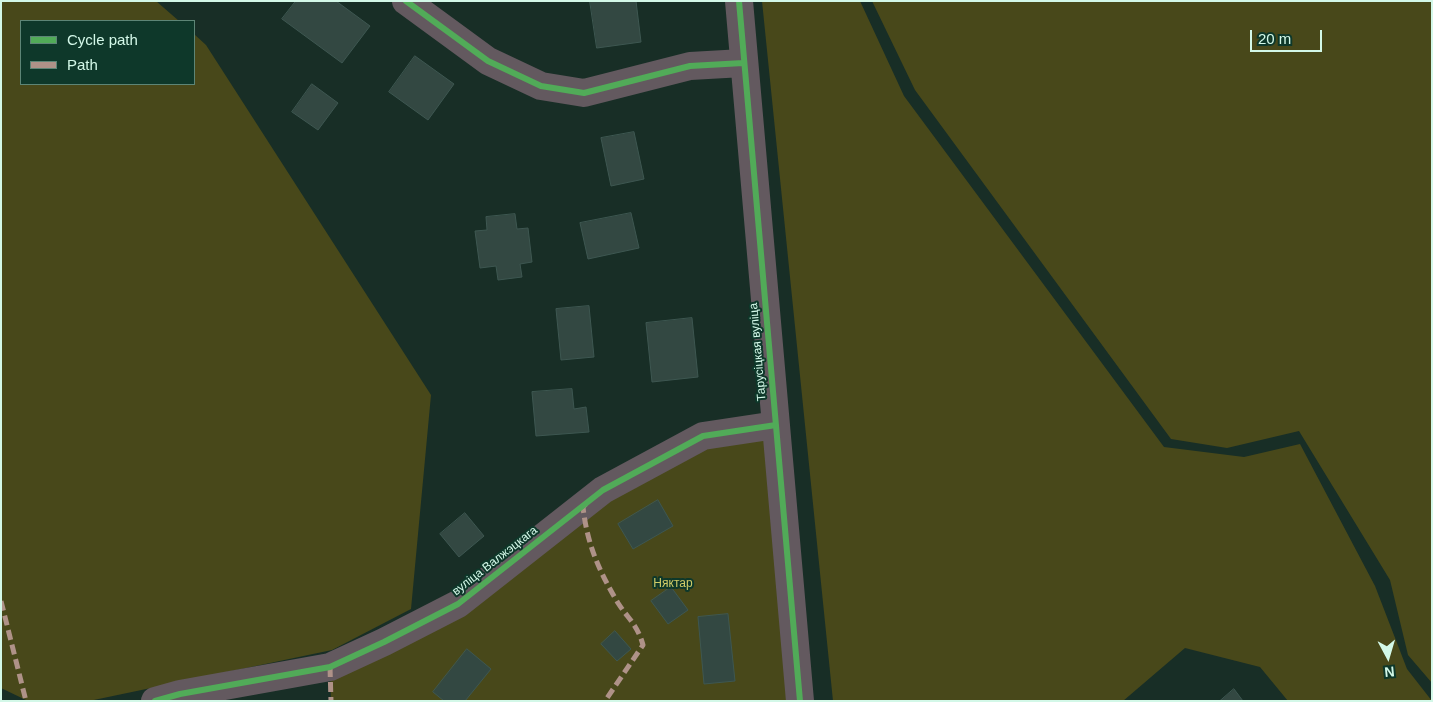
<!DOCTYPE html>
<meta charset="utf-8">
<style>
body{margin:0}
#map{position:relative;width:1433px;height:702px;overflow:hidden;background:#182e26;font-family:Helvetica,sans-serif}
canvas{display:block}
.frame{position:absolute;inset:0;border:2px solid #d3f8e8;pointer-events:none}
.legend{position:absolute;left:20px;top:20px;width:175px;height:65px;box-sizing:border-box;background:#0e382a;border:1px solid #5d8576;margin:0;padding:6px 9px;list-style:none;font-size:15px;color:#d3f8e8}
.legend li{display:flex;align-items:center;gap:10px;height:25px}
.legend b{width:25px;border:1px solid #5d8576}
.north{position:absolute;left:1363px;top:632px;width:50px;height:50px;-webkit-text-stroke:4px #0e382a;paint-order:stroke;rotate:174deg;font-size:14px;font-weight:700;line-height:20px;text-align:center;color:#d3f8e8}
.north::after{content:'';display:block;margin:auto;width:18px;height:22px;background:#d3f8e8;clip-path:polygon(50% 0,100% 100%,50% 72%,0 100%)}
.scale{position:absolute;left:1250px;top:30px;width:72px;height:22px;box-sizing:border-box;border:2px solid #d3f8e8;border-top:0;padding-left:6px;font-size:15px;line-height:18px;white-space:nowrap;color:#d3f8e8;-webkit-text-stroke:4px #0e382a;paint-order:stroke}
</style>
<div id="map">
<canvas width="1433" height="702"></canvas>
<div class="frame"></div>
<ul class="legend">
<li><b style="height:6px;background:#51ab58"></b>Cycle path</li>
<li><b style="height:6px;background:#af9288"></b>Path</li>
</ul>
<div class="north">N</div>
<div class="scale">20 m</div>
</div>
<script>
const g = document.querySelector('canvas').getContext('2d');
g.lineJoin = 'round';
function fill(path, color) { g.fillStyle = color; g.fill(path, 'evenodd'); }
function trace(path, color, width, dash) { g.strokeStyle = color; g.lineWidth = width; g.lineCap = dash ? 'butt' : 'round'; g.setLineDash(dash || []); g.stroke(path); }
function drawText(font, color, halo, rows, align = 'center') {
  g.font = font + ' Helvetica,sans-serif'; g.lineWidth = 4; g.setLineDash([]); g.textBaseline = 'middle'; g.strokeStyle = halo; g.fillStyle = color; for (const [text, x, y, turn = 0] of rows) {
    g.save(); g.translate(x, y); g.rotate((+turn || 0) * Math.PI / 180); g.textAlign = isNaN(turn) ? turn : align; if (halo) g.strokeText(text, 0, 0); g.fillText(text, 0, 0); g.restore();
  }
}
fill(new Path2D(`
 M 1,1 L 156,1 L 179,21 L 21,21 L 21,84 L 194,84 L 194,34 L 206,45 L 431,395 L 411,609 L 332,650 L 89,701 L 28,701 L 1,688 Z
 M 762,1 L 860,1 L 904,96 L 1164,447 L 1244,457 L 1300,444 L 1375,586 L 1407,669 L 1432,701 L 1288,701 L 1260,667 L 1185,648 L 1123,701 L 833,701 Z
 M 872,1 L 1432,1 L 1432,683 L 1408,655 L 1390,580 L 1299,431 L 1227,448 L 1171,439 L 915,90 Z
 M 776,425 L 800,701 L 331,701 L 330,667 L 384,642 L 703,436 Z`), '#48481a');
const building = new Path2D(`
 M 296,1 L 336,1 L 370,26 L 342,63 L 282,19 Z
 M 590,1 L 636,1 L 641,42 L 597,48 Z
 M 415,56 L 454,84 L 428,120 L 389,92 Z
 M 312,84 L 338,103 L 318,130 L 292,112 Z
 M 634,132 L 644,179 L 611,186 L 601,138 Z
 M 631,213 L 639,248 L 588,259 L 580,223 Z
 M 515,214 L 517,229 L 528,228 L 532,262 L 520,264 L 522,277 L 498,280 L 496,266 L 480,268 L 475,231 L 487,230 L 486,217 Z
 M 589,306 L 594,357 L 561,360 L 556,309 Z
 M 692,318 L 698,377 L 652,382 L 646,323 Z
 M 572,389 L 574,409 L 586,407 L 589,432 L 536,436 L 532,392 Z
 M 658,500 L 673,526 L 633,549 L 618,524 Z
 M 465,513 L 484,536 L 459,557 L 440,534 Z
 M 671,587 L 688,610 L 668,624 L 651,601 Z
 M 728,614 L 735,681 L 704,684 L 698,617 Z
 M 615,631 L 631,649 L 617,661 L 601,644 Z
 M 467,649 L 491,669 L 465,701 L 444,701 L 433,692 Z
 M 1234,689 L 1243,701 L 1220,701 Z`);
fill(building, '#334842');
trace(building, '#3e5751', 1);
trace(new Path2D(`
 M 406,1 L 488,61 L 541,86 L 584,93 L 690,66 L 743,63
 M 739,1 L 800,701
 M 155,701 L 180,694 L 330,667 L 384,642 L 458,604 L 603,490 L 703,436 L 776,425`), '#63595f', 28);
trace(new Path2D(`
 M 586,504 L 583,507 C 587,544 599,571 618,603 C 629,620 637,624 643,645 L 605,701
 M 1,601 L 26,701
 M 330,667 L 331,701`), '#af9288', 5, [10, 5]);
trace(new Path2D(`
 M 406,1 L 488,61 L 541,86 L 584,93 L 690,66 L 743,63
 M 739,1 L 800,701
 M 155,701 L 180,694 L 330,667 L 384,642 L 458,604 L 603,490 L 703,436 L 776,425`), '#51ab58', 6);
drawText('12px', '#d3f8e8', '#0e382a', [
 ["Тарусіцкая вуліца",758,352,-95],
 ["вуліца Валжэцкага",495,561,-38]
]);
drawText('12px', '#d0cc68', '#0e382a', [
 ["Няктар",673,584]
]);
</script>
